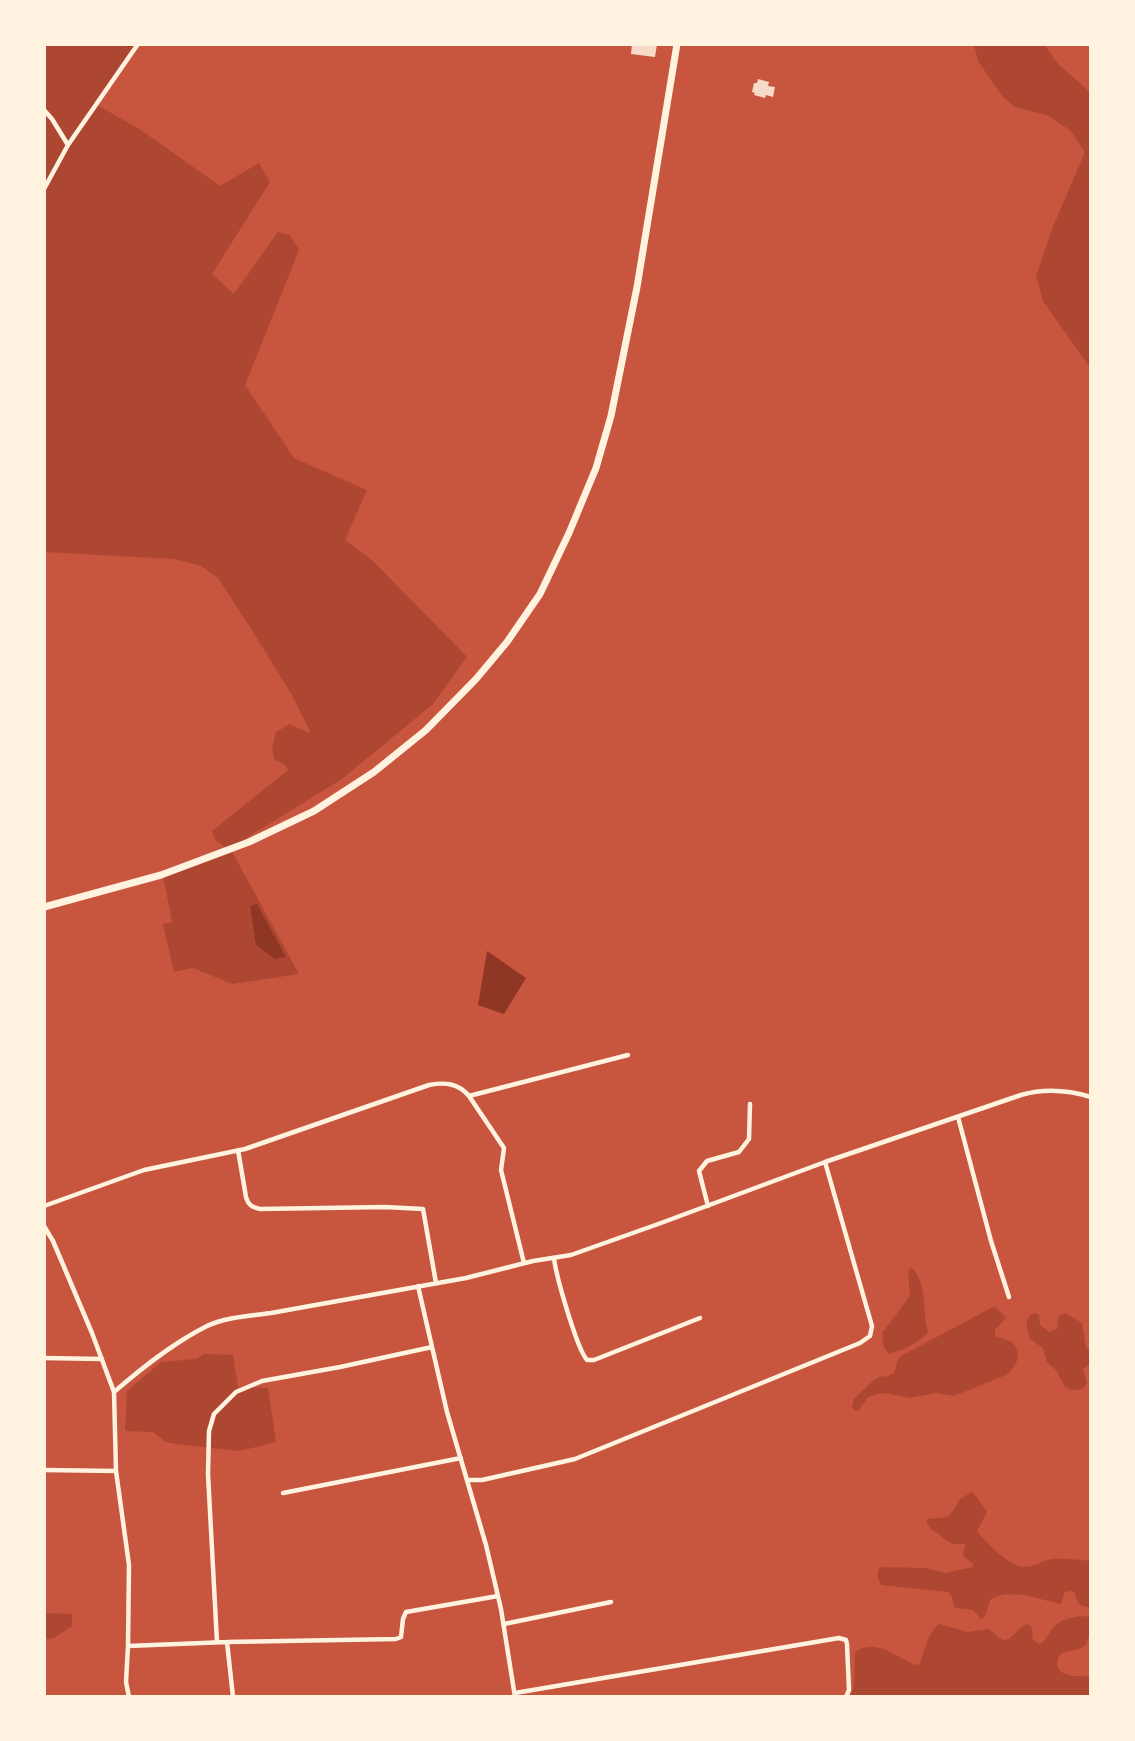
<!DOCTYPE html>
<style>
body{margin:0}
#map{position:relative;width:1135px;height:1741px;overflow:hidden;background:#c8553d;font-family:Georgia,serif}
canvas{display:block}
.frame{position:absolute;inset:0;border:46px solid #fff3e0;pointer-events:none}
</style>
<div id="map">
<canvas width="1135" height="1741"></canvas>
<div class="frame"></div>
</div>
<script>
const g = document.querySelector('canvas').getContext('2d');
g.lineJoin = 'round';
function fill(path, color) { g.fillStyle = color; g.fill(path, 'evenodd'); }
function trace(path, color, width, dash) { g.strokeStyle = color; g.lineWidth = width; g.lineCap = dash ? 'butt' : 'round'; g.setLineDash(dash || []); g.stroke(path); }
fill(new Path2D(`
 M 44,44 L 137,44 L 97,105 L 141,130 L 220,186 L 259,163 L 270,182 L 212,274 L 234,294 L 278,232 L 290,235 L 299,250 L 245,385 L 294,458 L 367,490 L 345,540 L 372,560 L 467,657 L 433,704 L 342,779 L 230,848 L 299,974 L 232,984 L 193,968 L 174,972 L 163,924 L 172,922 L 163,875 L 228,848 L 216,841 L 212,831 L 288,770 L 285,765 L 275,760 L 272,749 L 276,732 L 290,724 L 311,734 L 292,695 L 250,627 L 218,578 L 201,566 L 174,559 L 44,552 Z
 M 974,44 L 1044,44 L 1058,64 L 1091,93 L 1091,369 L 1043,301 L 1036,276 L 1054,224 L 1085,152 L 1070,130 L 1047,115 L 1015,107 L 1003,97 L 978,61 Z
 M 912,1268 C 924,1280 924,1300 925,1316 C 925,1322 927,1327 928,1333 C 919,1342 902,1351 889,1354 L 884,1348 L 882,1333 L 910,1296 L 908,1272 L 909,1269 Z
 M 993,1307 L 996,1307 L 1006,1318 L 995,1330 L 995,1336 L 1012,1342 L 1016,1347 L 1018,1356 L 1017,1361 L 1011,1371 L 1006,1375 L 954,1396 L 936,1393 L 910,1398 L 886,1393 L 878,1394 L 868,1397 L 859,1410 L 855,1411 L 852,1407 L 854,1399 L 873,1381 L 879,1377 L 888,1376 L 894,1373 L 898,1359 L 901,1356 Z
 M 1035,1313 L 1039,1315 L 1040,1325 L 1050,1332 L 1057,1329 L 1058,1317 L 1065,1313 L 1082,1323 L 1086,1347 L 1091,1352 L 1091,1364 L 1083,1369 L 1087,1383 L 1083,1389 L 1072,1390 L 1065,1387 L 1056,1370 L 1047,1362 L 1043,1348 L 1030,1339 C 1027,1329 1023,1316 1035,1313 Z
 M 204,1354 L 233,1355 L 238,1387 L 268,1388 L 276,1442 L 240,1451 L 177,1444 L 166,1442 L 153,1432 L 125,1431 L 127,1391 L 161,1362 L 196,1359 Z
 M 972,1492 L 975,1495 L 987,1512 L 977,1531 C 985,1542 1011,1568 1025,1567 C 1035,1567 1043,1560 1052,1559 C 1065,1558 1079,1560 1091,1561 L 1091,1609 L 1079,1604 L 1074,1592 L 1071,1591 L 1065,1592 L 1061,1604 C 1040,1600 1009,1587 990,1600 L 985,1617 L 981,1619 L 973,1610 L 955,1608 L 951,1595 L 948,1592 L 881,1585 L 877,1576 L 879,1567 L 925,1568 L 946,1573 L 973,1567 L 973,1564 L 963,1556 L 965,1544 L 952,1544 L 930,1528 L 926,1522 L 928,1519 L 947,1517 L 954,1510 L 960,1499 Z
 M 44,1613 L 72,1614 L 72,1626 L 54,1638 L 44,1639 Z
 M 1080,1616 L 1091,1617 C 1091,1625 1090,1637 1086,1644 C 1080,1653 1062,1647 1058,1659 C 1053,1679 1080,1676 1091,1676 L 1091,1697 L 850,1697 L 854,1685 L 855,1652 C 875,1638 894,1655 913,1664 L 919,1665 C 925,1651 926,1635 939,1624 L 968,1632 L 989,1629 C 993,1632 998,1639 1004,1640 C 1012,1641 1017,1627 1028,1624 L 1032,1628 L 1033,1640 L 1040,1644 C 1048,1639 1049,1630 1056,1625 C 1062,1619 1072,1618 1080,1616 Z`), '#ae4732');
fill(new Path2D(`
 M 257,904 L 286,957 L 275,959 L 256,945 L 250,906 Z
 M 487,951 L 526,978 L 504,1014 L 478,1005 Z`), '#8f3625');
fill(new Path2D(`
 M 632,44 L 657,44 L 655,57 L 631,54 Z
 M 758,79 L 769,82 L 768,86 L 775,87 L 773,97 L 766,95 L 765,98 L 754,95 L 755,93 L 752,92 L 754,83 L 757,83 Z`), '#f7dbc8');
trace(new Path2D(`
 M 44,110 L 52,119 L 68,145
 M 44,189 L 68,145 L 138,44
 M 469,1096 L 504,1148 L 501,1170 L 524,1263
 M 958,1117 L 991,1241 L 1009,1297
 M 238,1150 L 246,1197 C 248,1205 252,1207 260,1209 L 385,1207 L 423,1209 L 436,1283
 M 44,1206 L 144,1170 L 245,1149 L 429,1085 C 445,1082 458,1083 469,1096 L 628,1055
 M 708,1206 L 699,1171 L 707,1161 L 739,1152 L 749,1139 L 750,1104
 M 44,1226 L 53,1241 L 92,1333 L 114,1392 C 142,1368 173,1343 207,1326 C 226,1317 250,1316 271,1313 L 466,1278 L 533,1261 L 571,1255 L 661,1223 L 825,1162 L 1021,1095 C 1045,1088 1068,1090 1091,1097
 M 554,1258 C 556,1276 577,1349 587,1360 L 594,1360 L 700,1318
 M 418,1286 L 447,1412 L 486,1545 L 501,1609 L 515,1697
 M 44,1358 L 102,1359
 M 114,1392 L 116,1471 L 129,1565 L 128,1646 L 126,1682 L 129,1697
 M 44,1470 L 116,1471
 M 467,1480 L 482,1480 L 575,1459 L 860,1343 L 870,1336 L 872,1326 L 825,1162
 M 283,1493 L 461,1458
 M 504,1624 L 611,1602
 M 217,1642 L 208,1474 L 209,1431 L 214,1414 L 236,1392 L 262,1381 L 340,1367 L 432,1347
 M 227,1642 L 233,1697
 M 128,1646 L 227,1642 L 396,1639 L 401,1637 L 403,1619 L 406,1612 L 498,1596
 M 515,1693 L 839,1638 L 846,1640 L 847,1644 L 849,1690 L 846,1697`), '#fff3e0', 4.5);
trace(new Path2D(`
 M 44,907 L 161,875 L 249,842 L 314,811 L 374,772 L 426,730 L 476,679 L 507,642 L 540,594 L 569,533 L 596,468 L 611,416 L 637,287 L 677,44`), '#fff3e0', 7);
</script>
